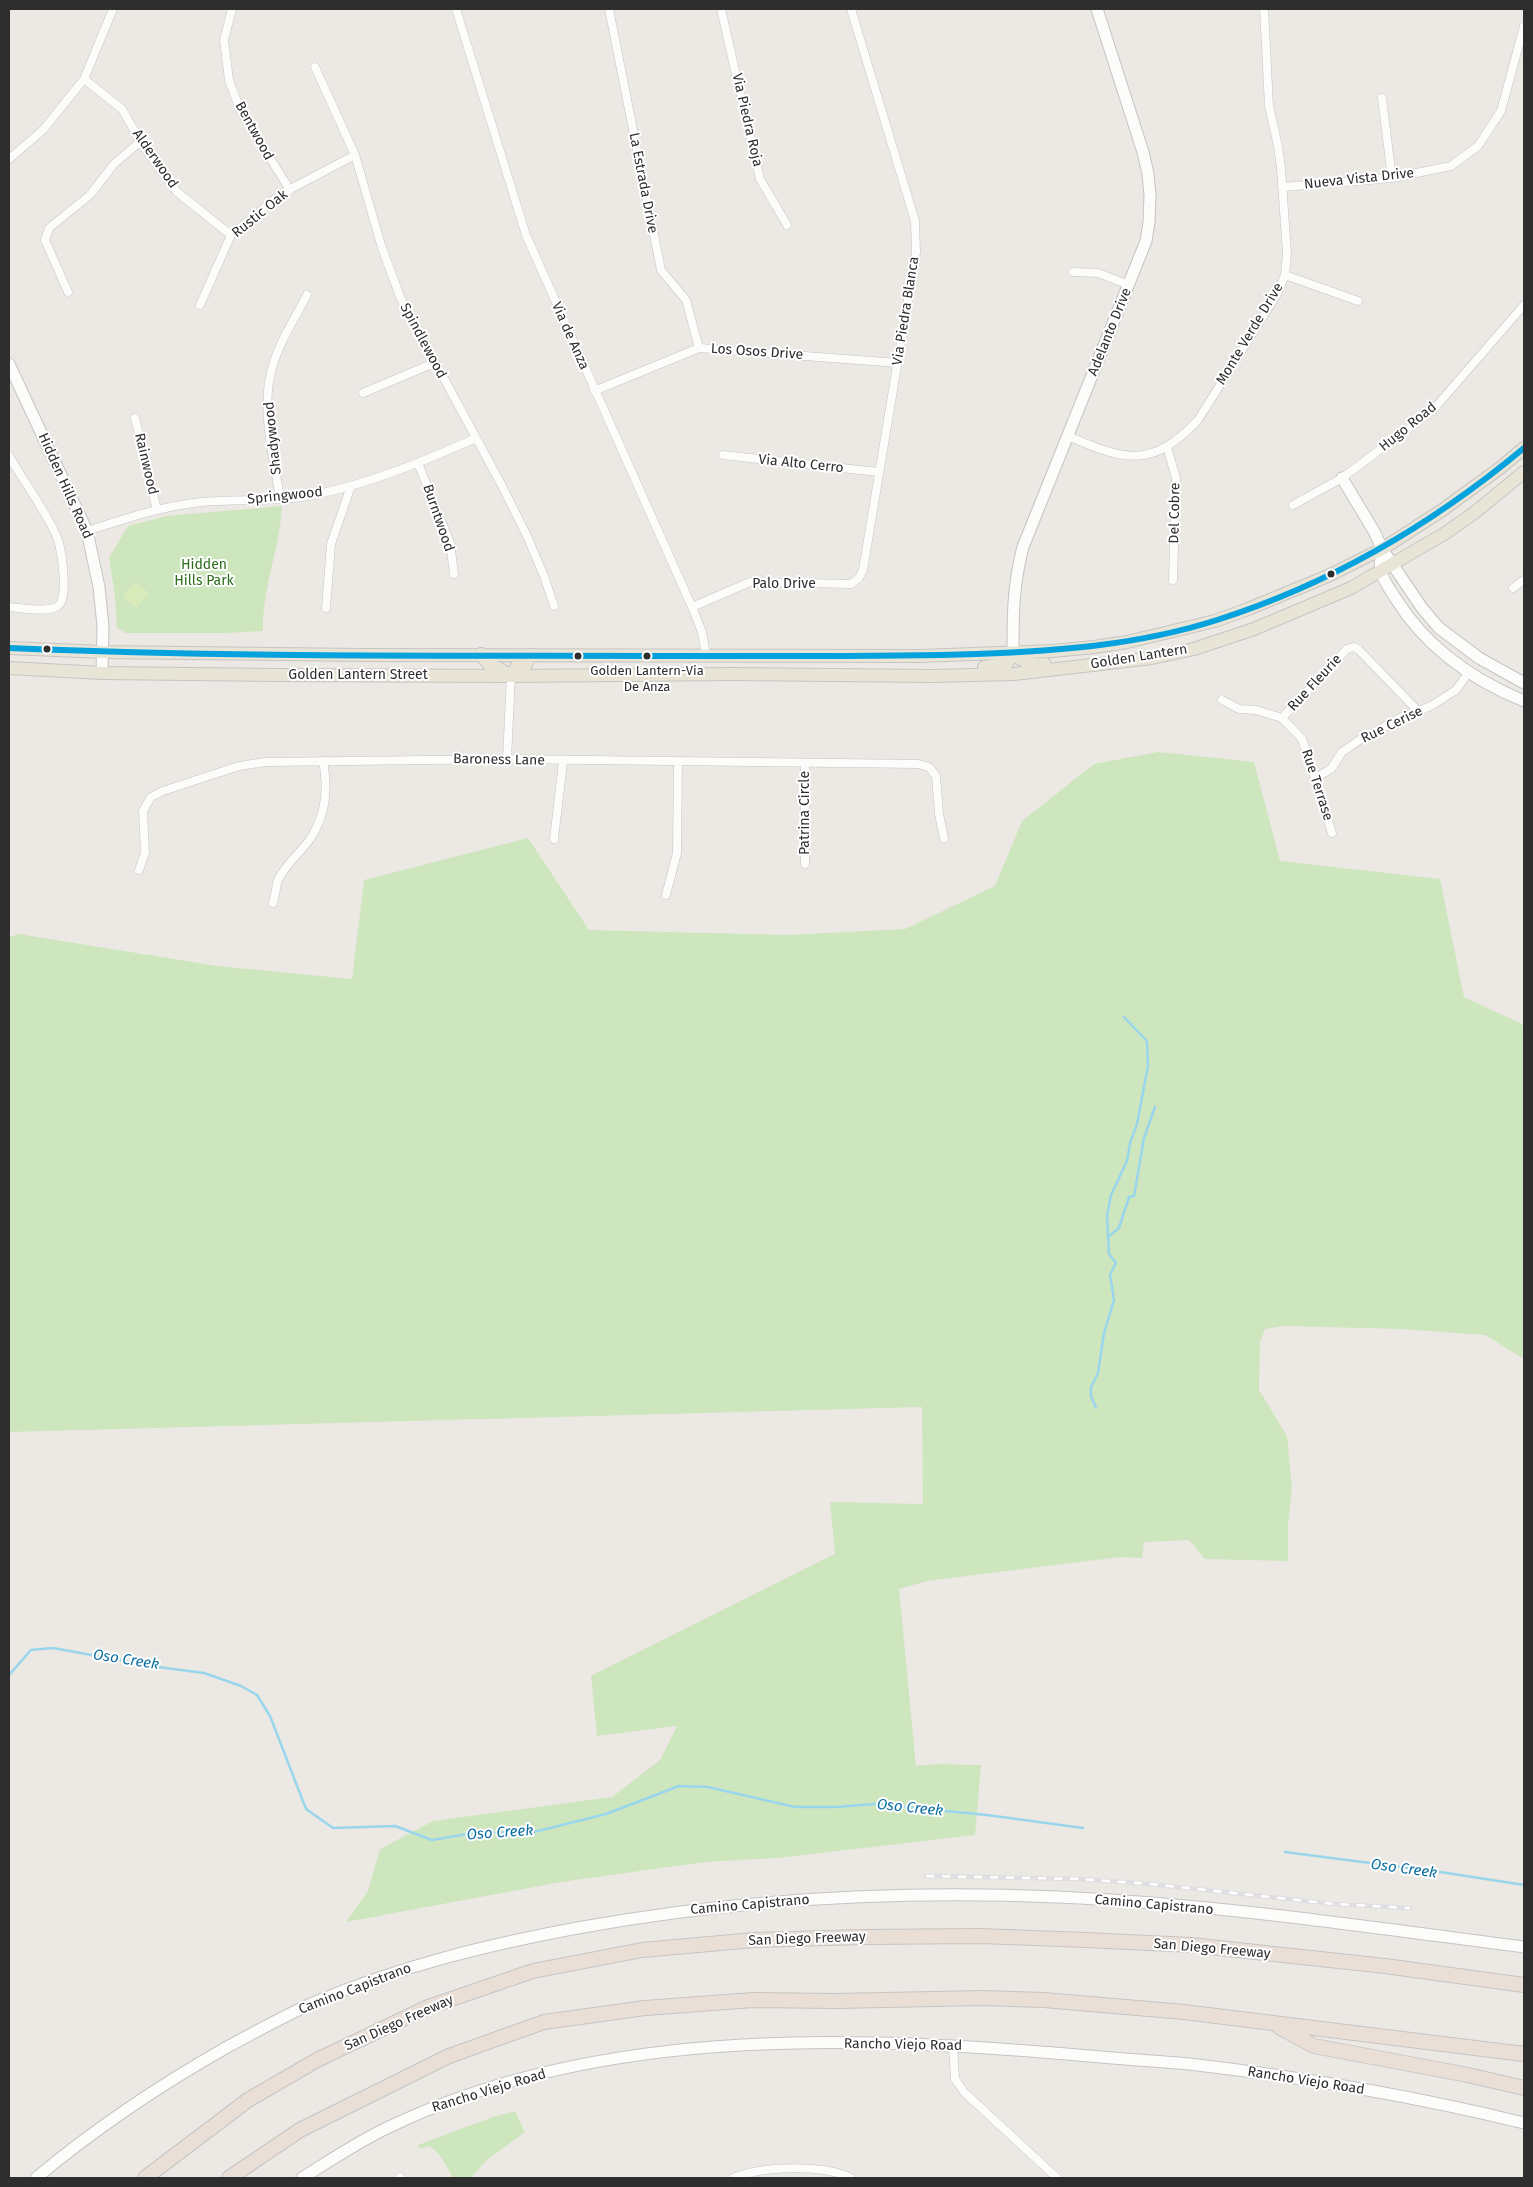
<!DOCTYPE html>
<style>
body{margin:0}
#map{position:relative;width:1533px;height:2187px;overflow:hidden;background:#ece8e4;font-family:"Fira Sans",sans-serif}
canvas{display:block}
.frame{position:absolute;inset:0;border:10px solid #2e2e2e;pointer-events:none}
</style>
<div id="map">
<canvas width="1533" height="2187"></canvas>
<div class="frame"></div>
</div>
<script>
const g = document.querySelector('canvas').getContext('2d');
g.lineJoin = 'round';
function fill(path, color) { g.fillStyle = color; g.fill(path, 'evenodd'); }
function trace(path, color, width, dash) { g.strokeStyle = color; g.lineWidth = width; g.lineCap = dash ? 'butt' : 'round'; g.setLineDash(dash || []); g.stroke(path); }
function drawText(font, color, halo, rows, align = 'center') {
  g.font = font + ' "Fira Sans",sans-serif'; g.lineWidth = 4; g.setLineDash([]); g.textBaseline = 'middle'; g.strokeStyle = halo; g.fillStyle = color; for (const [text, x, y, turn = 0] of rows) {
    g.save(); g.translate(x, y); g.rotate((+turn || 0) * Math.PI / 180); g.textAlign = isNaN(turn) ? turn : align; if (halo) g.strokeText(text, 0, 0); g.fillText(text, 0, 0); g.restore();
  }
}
fill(new Path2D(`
 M 282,506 C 280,549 262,588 263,631 L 227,633 L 126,633 L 117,628 L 115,596 L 109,558 L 128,526 L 167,516 Z
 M 1158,752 L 1254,762 L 1280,861 L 1440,879 L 1464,997 L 1524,1025 L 1524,1359 L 1485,1335 L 1401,1329 L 1284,1326 L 1265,1329 L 1260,1342 L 1259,1390 L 1287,1436 L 1292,1487 L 1288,1524 L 1288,1561 L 1205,1559 L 1189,1540 L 1144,1542 L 1142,1558 L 1120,1557 L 927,1581 L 899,1589 L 916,1766 L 936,1764 L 981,1765 L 975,1835 L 778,1858 L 705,1862 L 561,1882 L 346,1922 L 368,1891 L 380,1849 L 433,1821 L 612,1797 L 660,1760 L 677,1726 L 597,1736 L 591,1676 L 835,1554 L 830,1502 L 923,1504 L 922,1407 L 9,1432 L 9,937 L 19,934 L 217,966 L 352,979 L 364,880 L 528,838 L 589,930 L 788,935 L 905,929 L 995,886 L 1022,821 L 1094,764 Z
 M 515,2111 L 525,2132 L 487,2160 L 471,2178 L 453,2178 C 446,2166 441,2151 427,2146 L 421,2149 L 418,2145 L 493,2117 Z`), '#cee6be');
fill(new Path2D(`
 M 136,582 L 149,593 L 136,608 L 122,597 Z`), '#d9eabb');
trace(new Path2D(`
 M 1108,1237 L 1119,1228 L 1129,1197 L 1134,1196 L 1144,1138 L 1155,1107
 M 1096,1408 L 1091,1396 L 1091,1387 L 1098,1373 L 1104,1333 L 1114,1300 L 1110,1275 L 1116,1263 L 1109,1254 L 1107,1216 L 1111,1195 L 1127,1161 L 1130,1143 L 1137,1124 L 1148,1066 L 1147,1041 L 1124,1017
 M 9,1675 L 31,1650 L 53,1648 L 158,1667 L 204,1673 L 241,1686 L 257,1695 L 270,1716 L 306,1809 L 333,1828 L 395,1826 L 432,1840 L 473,1833 L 534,1832 L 606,1814 L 679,1786 L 708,1787 L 795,1807 L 836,1807 L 875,1804 L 987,1815 L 1083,1828
 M 1285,1852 L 1447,1873 L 1524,1885`), '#99d6ec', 2.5);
const street = new Path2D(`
 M 232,9 L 224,40 L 229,80 L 240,110 L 290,190
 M 456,9 L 526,235 L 692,607 L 702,632 L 706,655
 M 609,9 L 661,270 L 686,300 L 699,348
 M 721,9 L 760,179 L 787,225
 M 315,67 L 355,155 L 382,248 L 401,299 L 501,484 L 527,536 L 544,576 L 554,606
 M 84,79 L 122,109 L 143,146 L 177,192 L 231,235
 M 1382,98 L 1392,178
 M 9,159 L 43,130 L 84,79 L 113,9
 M 1283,187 L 1392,178 L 1451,166 L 1478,146 L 1501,111 L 1524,26
 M 1073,272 L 1098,273 L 1129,285
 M 1285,275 L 1358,301
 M 68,292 L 45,240 L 49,228 L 90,195 L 114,164 L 141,141
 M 200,305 L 231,235 L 281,194 L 355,155
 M 594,391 L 699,348 L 898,363
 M 363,393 L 434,363
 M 135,418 L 157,510
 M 1068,436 C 1124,460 1151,470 1198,420 L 1277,294 L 1285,275 L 1287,253 L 1281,168 L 1278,146 L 1269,106 L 1264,9
 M 1167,447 L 1176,478 L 1173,580
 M 723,455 L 878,472
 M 9,456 C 24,482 44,508 56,535 C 62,547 69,599 58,606 C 49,613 20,608 9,607
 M 418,463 L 450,543 L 454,574
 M 280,499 C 274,458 261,412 271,372 C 278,344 294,320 307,295
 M 1293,505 L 1342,478 L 1433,410 L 1524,305
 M 87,531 C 125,519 162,506 202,502 C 237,499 273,502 308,496 C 367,485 422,462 476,438
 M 1513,588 L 1524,580
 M 692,607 L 750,582 L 851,584 L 859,578 L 863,570 L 916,252 L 915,221 L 851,9
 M 326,608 L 331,544 L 351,486
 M 1222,700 L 1239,709 L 1256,710 L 1282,718 L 1302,739 L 1332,833
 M 1282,718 L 1347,649 L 1354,647 L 1359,650 L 1417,710
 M 507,759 L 511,676
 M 1315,778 L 1331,769 L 1342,752 L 1358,741 L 1402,717 L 1431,706 L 1456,690 L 1469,672
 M 554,839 L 563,762
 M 805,864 L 805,763
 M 139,870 L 145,853 L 143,811 L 151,797 L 163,791 L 239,766 L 266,762 L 507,759 L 918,764 L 929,767 L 936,776 L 939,814 L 944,838
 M 666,895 L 677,853 L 678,762
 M 273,903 C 275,896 276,887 278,880 C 286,863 302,852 312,836 C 326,813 328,786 323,761
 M 953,2045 L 955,2079 L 964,2092 L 1057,2178
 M 400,2177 L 401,2178
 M 733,2178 C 763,2166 823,2164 851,2178`);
const secondary = new Path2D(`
 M 9,364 L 87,531 L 99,587 L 103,626 L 102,673
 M 1342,478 L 1375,533 L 1382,549 L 1422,608 L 1439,628 L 1479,658 L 1524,683
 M 1382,549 C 1381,556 1379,566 1381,572 C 1384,582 1391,591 1396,599 C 1426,647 1473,680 1524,701
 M 1013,653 C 1013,614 1013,585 1023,547 L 1146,241 L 1149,222 L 1150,196 L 1148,174 L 1143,152 L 1097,9
 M 36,2178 C 97,2127 160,2085 229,2046 C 257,2031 284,2016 313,2003 C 400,1966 490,1944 583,1927 C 739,1899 899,1890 1058,1897 C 1214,1904 1370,1927 1524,1947
 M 302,2178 C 331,2160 359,2141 389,2127 C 605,2023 869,2036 1101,2057 C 1131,2060 1160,2061 1189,2064 C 1302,2077 1414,2096 1524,2123`);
const primary = new Path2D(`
 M 9,648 L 103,652 L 360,655 L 920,656 L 1053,651 L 1094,647 L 1127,642 L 1215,621 L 1248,609 L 1328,576 L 1382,549 L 1441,511 L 1500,468 L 1524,448
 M 481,654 L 489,665 L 500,669 L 511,676
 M 984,667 L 1007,664 L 1013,653 C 1024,663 1031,665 1045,664
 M 9,668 L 102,673 L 278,675 L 511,676 L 733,674 L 932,676 L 1014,674 L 1152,658 L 1194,649 L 1254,629 L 1351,588 L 1444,534 L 1474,513 L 1524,472
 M 511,676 L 517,666 L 526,665 L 528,659 L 533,655`);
const highway = new Path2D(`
 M 1279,2027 L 1314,2046 L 1468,2075 L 1524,2088
 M 145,2178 L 248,2100 L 317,2060 L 428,2007 L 533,1971 L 642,1950 L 754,1940 L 865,1937 L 980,1936 L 1086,1940 L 1191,1945 L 1385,1966 L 1524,1985
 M 229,2178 L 300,2130 L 449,2056 L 544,2022 L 645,2008 L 753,2000 L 836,2001 L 982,1998 L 1044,2000 L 1184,2012 L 1524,2054`);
trace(street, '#c5c4c5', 9);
trace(secondary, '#c5c4c5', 13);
trace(primary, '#c6c5c4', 14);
trace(highway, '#c6c5c4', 16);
trace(street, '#fcfcfb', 8);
trace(secondary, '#fcfcfb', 11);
trace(primary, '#e8e4d6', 12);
trace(highway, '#eadfd6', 14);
const rail = new Path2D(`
 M 926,1876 L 1079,1879 L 1151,1884 L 1334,1904 L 1410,1908`);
trace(rail, '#dfdfe1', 4.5);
trace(rail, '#fff', 2.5, [8]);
trace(new Path2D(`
 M 9,648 C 240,658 471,655 701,656 C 793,656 885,657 977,654 C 1058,651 1139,645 1217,620 C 1330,584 1433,524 1524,448`), '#05a2de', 6);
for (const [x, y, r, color] of [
 [1331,574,4.5,"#2e2e2e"],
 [47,649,4.5,"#2e2e2e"],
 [578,656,4.5,"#2e2e2e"],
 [647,656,4.5,"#2e2e2e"]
]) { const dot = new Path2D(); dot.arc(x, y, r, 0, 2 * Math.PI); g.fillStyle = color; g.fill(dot); trace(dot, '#fff', 2); }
drawText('13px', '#2e2e2e', '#fff', [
 ["Golden Lantern-Via",647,671],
 ["De Anza",647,687]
]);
drawText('14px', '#2e2e2e', '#fff', [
 ["Via Piedra Roja",747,120,77],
 ["Bentwood",254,131,61],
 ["Alderwood",155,159,55],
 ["Nueva Vista Drive",1359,179,-6],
 ["La Estrada Drive",643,183,79],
 ["Rustic Oak",260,214,-39],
 ["Via Piedra Blanca",906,311,-81],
 ["Adelanto Drive",1110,332,-68],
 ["Monte Verde Drive",1250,334,-59],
 ["Via de Anza",570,336,66],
 ["Spindlewood",423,341,62],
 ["Los Osos Drive",757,352,4],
 ["Hugo Road",1408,427,-39],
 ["Shadywood",273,438,-96],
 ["Rainwood",146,464,77],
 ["Via Alto Cerro",801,464,6],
 ["Hidden Hills Road",65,486,66],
 ["Springwood",285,496,-6],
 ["Del Cobre",1175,513,-89],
 ["Burntwood",438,518,71],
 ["Palo Drive",784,584],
 ["Golden Lantern",1139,657,-9],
 ["Golden Lantern Street",358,675],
 ["Rue Fleurie",1315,683,-47],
 ["Rue Cerise",1392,725,-26],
 ["Baroness Lane",499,760,1],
 ["Rue Terrase",1317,785,72],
 ["Patrina Circle",805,813,-90],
 ["Camino Capistrano",750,1905,-5],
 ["Camino Capistrano",1154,1905,5],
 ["San Diego Freeway",807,1939,-2],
 ["San Diego Freeway",1212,1949,5],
 ["Camino Capistrano",355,1989,-21],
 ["San Diego Freeway",399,2023,-24],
 ["Rancho Viejo Road",903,2045,1],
 ["Rancho Viejo Road",1306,2081,9],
 ["Rancho Viejo Road",489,2091,-17]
]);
drawText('14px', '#2c6e1b', '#fff', [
 ["Hidden",204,565],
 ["Hills Park",204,581]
]);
drawText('italic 15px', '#0d6fa3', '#fff', [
 ["Oso Creek",126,1660,9],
 ["Oso Creek",910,1808,6],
 ["Oso Creek",500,1833,-4],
 ["Oso Creek",1404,1869,8]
]);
</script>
